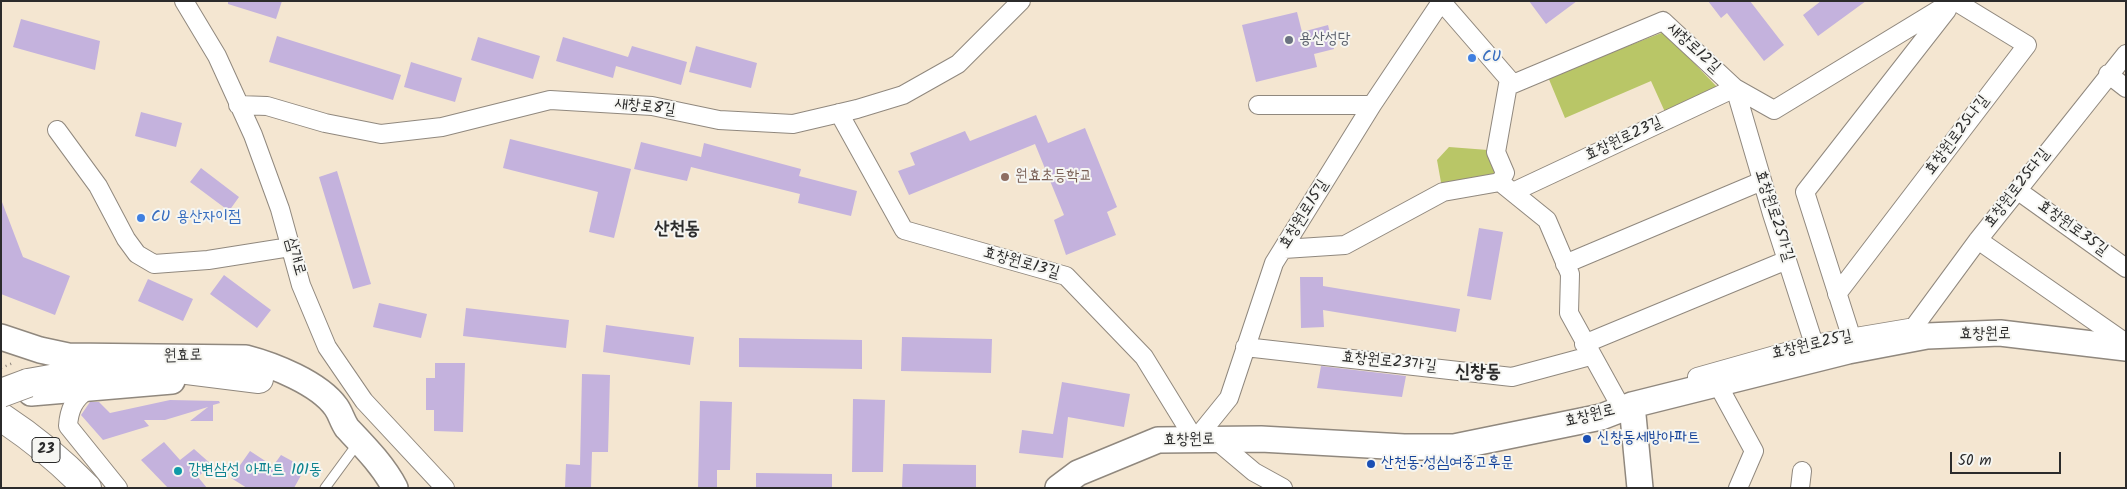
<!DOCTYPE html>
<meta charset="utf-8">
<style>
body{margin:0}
#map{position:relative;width:2127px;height:489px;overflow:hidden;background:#f4e6d1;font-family:Kalam,sans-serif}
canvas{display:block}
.frame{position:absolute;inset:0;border:2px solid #2b2b2b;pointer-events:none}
.scale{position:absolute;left:1950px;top:452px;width:111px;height:22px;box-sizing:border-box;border:2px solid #2b2b2b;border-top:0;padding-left:6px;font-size:15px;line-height:18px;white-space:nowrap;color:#2b2b2b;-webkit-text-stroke:4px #f6f6f2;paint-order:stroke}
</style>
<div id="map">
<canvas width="2127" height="489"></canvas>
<div class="frame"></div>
<div class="scale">50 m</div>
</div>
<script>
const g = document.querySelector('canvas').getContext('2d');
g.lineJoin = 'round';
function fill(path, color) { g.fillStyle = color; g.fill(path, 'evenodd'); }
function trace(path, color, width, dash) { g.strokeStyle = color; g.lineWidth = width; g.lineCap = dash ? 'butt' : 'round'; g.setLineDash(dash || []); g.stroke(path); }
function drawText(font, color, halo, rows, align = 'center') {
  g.font = font + ' Kalam,"Poor Story",sans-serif'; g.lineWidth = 4; g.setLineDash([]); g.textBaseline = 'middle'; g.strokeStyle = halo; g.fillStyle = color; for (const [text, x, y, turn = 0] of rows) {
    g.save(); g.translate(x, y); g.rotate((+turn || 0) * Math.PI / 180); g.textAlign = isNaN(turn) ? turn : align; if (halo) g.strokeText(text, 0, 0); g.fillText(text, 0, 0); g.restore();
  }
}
fill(new Path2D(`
 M 1664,32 L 1720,90 L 1665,112 L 1651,81 L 1565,118 L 1548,77 Z
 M 1449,147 L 1488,150 L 1497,173 L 1495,179 L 1442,188 L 1437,160 Z`), '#b9c667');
fill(new Path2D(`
 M 228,1 L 282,1 L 276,19 L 228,4 Z
 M 1529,1 L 1577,1 L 1546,24 Z
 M 1708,1 L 1750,1 L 1784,45 L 1764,61 L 1727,13 L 1721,18 Z
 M 1821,1 L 1866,1 L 1818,36 L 1803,15 Z
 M 1297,12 L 1302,32 L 1328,25 L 1334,49 L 1314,54 L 1317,67 L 1256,82 L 1242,25 Z
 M 21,19 L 100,41 L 95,70 L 13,47 Z
 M 277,36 L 401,75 L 393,100 L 269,62 Z
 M 478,37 L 540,56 L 533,79 L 471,60 Z
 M 563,37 L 628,57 L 632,46 L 687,62 L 681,85 L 616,66 L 613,78 L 556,61 Z
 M 696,46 L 757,63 L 751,88 L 689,72 Z
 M 411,62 L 462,78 L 455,102 L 404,87 Z
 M 141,112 L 182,123 L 176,147 L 135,136 Z
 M 1036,115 L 1048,143 L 1085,128 L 1117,207 L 1107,212 L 1116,235 L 1066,255 L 1054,220 L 1064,215 L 1035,144 L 909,195 L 898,171 L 915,165 L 910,153 L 965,131 L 970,141 Z
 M 510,139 L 631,169 L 614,238 L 589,232 L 598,192 L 503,168 Z
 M 641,142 L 701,157 L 704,143 L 801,169 L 799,176 L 857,191 L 851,216 L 798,203 L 800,194 L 691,167 L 687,181 L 634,169 Z
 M 201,168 L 239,197 L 229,211 L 190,182 Z
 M 337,171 L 371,284 L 353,289 L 319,177 Z
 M 2,202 L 23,257 L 70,276 L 55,315 L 1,294 Z
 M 1479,228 L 1503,232 L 1491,300 L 1467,296 Z
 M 224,275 L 271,310 L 257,328 L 210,294 Z
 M 1300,277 L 1323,277 L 1323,286 L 1460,309 L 1456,332 L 1323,310 L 1324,327 L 1301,328 Z
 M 148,279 L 193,299 L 183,321 L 138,301 Z
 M 379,303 L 427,314 L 421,338 L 373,327 Z
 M 466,308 L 569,320 L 566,348 L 463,336 Z
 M 606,325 L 694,337 L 690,365 L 603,352 Z
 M 902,337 L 992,339 L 991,373 L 901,371 Z
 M 739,338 L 862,340 L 862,369 L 739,367 Z
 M 435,363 L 465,363 L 463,432 L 434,431 L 434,410 L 426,410 L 426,378 L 435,378 Z
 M 1321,366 L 1406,376 L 1402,397 L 1317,388 Z
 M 582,374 L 610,375 L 608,452 L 592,452 L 591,488 L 565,488 L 566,464 L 580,465 Z
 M 1062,382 L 1130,394 L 1124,427 L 1068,417 L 1063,458 L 1019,453 L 1022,430 L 1053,434 Z
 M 853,399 L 885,400 L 883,472 L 852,472 Z
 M 170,400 L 219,401 L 220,403 L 213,405 L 213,421 L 190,421 L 208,407 L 165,420 L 144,420 L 149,426 L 103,440 L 81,415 L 90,402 L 99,402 L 110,413 Z
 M 700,401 L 732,402 L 730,470 L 717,470 L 717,488 L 698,488 Z
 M 164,442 L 180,460 L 194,449 L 211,464 L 198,477 L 207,488 L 168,488 L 141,460 Z
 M 250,451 L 273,466 L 281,455 L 305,468 L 294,488 L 247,488 L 231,478 Z
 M 903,464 L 976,465 L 976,488 L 902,488 Z
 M 756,473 L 832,474 L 832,488 L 756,488 Z`), '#c4b2dd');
const lane = new Path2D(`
 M 325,488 L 358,443`);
const street = new Path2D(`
 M 184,1 L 217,56 L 253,135 L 280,209 L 301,285 L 327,347 L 364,401 L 445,488
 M 1441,1 L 1513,84 L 1663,21 L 1735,88 L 1774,110 L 1953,1
 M 2108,74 L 2126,88
 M 238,105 L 267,106 L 325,123 L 381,134 L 442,127 L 550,100 L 652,106 L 719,120 L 793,124 L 857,109 L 903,95 L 958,64 L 1021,1
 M 1258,105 L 1372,105
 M 839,113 L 904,230 L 1066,276 L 1144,357 L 1195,440 L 1229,398 L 1274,263 L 1372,105 L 1441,2
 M 57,130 L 98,186 L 126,239 L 137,254 L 154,264 L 208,260 L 290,247
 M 1500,182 L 1505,173 L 1496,152 L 1509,79
 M 2017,190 L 2126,268
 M 1513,192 L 1735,88 L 1772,214 L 1814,344
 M 1978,240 L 2126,343
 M 1284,249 L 1345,245 L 1443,192 L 1500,182 L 1547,220 L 1570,274 L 1569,313 L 1622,409
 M 1565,264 L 1762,181
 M 1837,294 L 2027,45 L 1955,1
 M 1914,327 L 1978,240 L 2126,54
 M 1851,336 L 1805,192 L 1947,10
 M 1584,344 L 1787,260
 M 1245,347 L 1512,377 L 1590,356
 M 1697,377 L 1814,344 L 1915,327
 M 1718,385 L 1754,451 L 1738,488
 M 87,390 C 74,399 69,410 68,426 L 118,488
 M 1216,440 L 1254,472 L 1283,488
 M 1800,488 L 1802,471`);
const secondary = new Path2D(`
 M 1,337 L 40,350 L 68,356 L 246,358 C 273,365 319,383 336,407 C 341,414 342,421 347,428 C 364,446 383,465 395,488
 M 31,393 L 172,381
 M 1632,405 L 1640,488
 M 1058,488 L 1078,473 L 1158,440 L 1261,439 L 1404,447 L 1454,447 L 1601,417 L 1632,405 L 1848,351 L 1927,336 L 2000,333 L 2126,348`);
const highway = new Path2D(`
 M 28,383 L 90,372 L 171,368 L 259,379
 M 1,417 C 33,438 61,461 87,488`);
trace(lane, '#90887e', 11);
trace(street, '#90887e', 20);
trace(secondary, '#90887e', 28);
trace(highway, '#90887e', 30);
trace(new Path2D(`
 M 1,368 L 13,363`), '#90887e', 2.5, [1, 4]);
trace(lane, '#fff', 9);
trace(street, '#fff', 18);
trace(secondary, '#fff', 25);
trace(highway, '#fff', 28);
const highwayBridge = new Path2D(`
 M 1,393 L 28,383`);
trace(highwayBridge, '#90887e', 30, []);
trace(highwayBridge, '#fff', 28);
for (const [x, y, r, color] of [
 [1289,40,5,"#6b7280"],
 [1472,58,5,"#3f7fe0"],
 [1005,177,5,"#8d6e63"],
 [141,218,5,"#3f7fe0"],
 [1587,439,5,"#1a4fb4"],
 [1371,464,5,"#1a4fb4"],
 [178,471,5,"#0f9aa8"]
]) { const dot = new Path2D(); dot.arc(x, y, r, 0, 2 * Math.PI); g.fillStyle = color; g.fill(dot); trace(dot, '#f6f6f2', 2); }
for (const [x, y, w] of [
 [46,450,28]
]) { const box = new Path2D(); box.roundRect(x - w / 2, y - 12.5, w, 25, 4); g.fillStyle = '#f6f6f2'; g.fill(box); trace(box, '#2b2b2b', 1); }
drawText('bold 15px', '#2b2b2b', null, [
 ["23",46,450]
]);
drawText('16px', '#5b616d', '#f6f6f2', [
 ["용산성당",1299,40]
], 'left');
drawText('16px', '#2b2b2b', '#f6f6f2', [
 ["새창로12길",1693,49,43],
 ["새창로8길",645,108,7],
 ["효창원로25나길",1958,136,-53],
 ["효창원로23길",1624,140,-25],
 ["효창원로25다길",2018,189,-52],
 ["효창원로15길",1305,215,-58],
 ["효창원로25가길",1773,216,72],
 ["효창원로35길",2072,229,36],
 ["삼개로",294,257,74],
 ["효창원로13길",1021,264,16],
 ["효창원로",1985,335],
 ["효창원로25길",1812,346,-13],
 ["원효로",183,357,-1],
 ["효창원로23가길",1389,363,6],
 ["효창원로",1590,417,-14],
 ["효창원로",1189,441,-1]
]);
drawText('16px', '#366cbe', '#f6f6f2', [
 ["CU",1482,58],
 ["CU 용산자이점",151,218]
], 'left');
drawText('16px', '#785e54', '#f6f6f2', [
 ["원효초등학교",1015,177]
], 'left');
drawText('16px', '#164399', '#f6f6f2', [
 ["신창동세방아파트",1597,439],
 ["산천동.성심여중고후문",1381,464]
], 'left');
drawText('16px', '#0d838f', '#f6f6f2', [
 ["강변삼성 아파트 101동",188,471]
], 'left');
drawText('bold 19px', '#2b2b2b', '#f6f6f2', [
 ["산천동",677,231],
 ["신창동",1478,374]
]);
</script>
